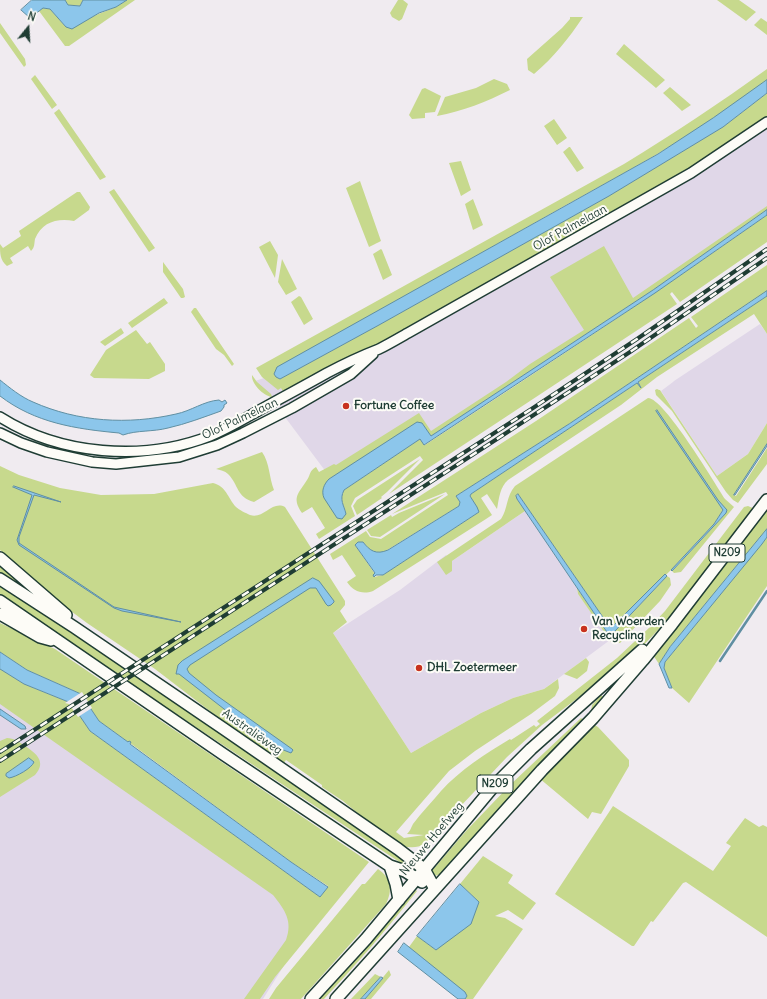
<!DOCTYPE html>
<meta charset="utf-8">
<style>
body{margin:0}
#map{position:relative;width:767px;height:999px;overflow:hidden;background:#f0ebf0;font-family:Delius,sans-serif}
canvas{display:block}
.north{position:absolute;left:8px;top:8px;width:40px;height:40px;-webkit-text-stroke:3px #fdfcf7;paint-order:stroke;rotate:18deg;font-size:11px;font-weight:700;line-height:16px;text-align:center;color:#1f3d34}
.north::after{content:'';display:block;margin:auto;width:14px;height:18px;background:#1f3d34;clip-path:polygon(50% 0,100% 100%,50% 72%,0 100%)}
</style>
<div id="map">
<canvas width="767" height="999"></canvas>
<div class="north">N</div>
</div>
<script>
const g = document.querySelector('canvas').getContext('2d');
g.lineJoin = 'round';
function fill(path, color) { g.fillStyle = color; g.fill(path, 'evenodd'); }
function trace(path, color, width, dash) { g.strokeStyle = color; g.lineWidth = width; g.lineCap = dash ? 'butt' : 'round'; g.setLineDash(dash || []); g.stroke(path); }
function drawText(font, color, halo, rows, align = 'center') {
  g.font = font + ' Delius,sans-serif'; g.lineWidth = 4; g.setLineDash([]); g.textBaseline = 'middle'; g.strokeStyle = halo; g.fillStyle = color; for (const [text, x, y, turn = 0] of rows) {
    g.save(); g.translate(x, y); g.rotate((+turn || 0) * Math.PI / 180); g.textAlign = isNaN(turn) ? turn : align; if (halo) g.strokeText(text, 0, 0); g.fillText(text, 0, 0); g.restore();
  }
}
fill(new Path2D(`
 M 767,99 L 767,211 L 643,299 L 427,441 L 335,484 L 267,393 L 255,381 L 279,373 Z
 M 760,324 L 767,334 L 767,423 L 748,454 L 717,476 L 661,391 L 673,382 L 674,381 Z
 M 525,511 L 577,588 L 578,594 L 610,640 L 544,689 L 513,698 L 481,713 L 411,753 L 333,633 L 400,590 L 446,555 L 452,561 Z
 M 0,662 L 320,908 L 263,999 L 0,999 Z`), '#e0d7e8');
fill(new Path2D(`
 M 65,0 L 83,0 L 80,6 L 68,5 Z
 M 127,0 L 135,0 L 69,46 L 65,46 L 39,11 L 43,8 L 50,9 L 66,27 L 116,7 Z
 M 398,0 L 403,0 L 408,4 L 402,19 L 399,21 L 392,17 L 390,13 Z
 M 717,0 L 739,0 L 756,12 L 746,21 Z
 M 570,17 L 583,17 C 569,38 554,57 534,74 L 528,70 L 527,59 L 562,28 L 570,19 Z
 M 761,18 L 767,22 L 767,35 L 754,25 Z
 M 0,23 L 25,59 L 26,65 L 24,67 L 0,33 Z
 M 624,44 L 665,80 L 656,88 L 616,54 Z
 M 767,69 L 767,80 C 702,133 625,172 552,213 C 458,266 366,319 274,374 L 276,377 L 280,379 L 379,325 L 609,196 L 723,127 L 767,93 L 767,116 L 715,152 L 667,182 L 367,351 L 342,360 L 284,393 L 281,388 L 278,390 L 262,377 L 256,368 L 624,164 C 673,134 720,103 767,69 Z
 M 35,75 L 57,105 L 52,109 L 31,79 Z
 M 494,79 L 507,84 L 510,90 C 486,102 463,111 437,116 L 445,97 L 476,88 Z
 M 670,87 L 691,105 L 682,111 L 663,93 Z
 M 425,88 L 441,96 L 435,112 L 425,113 L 425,118 L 412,119 L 409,115 L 422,89 Z
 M 59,109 L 106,177 L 100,180 L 54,113 Z
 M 554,119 L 567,138 L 557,145 L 544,126 Z
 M 569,147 L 570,147 L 584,168 L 577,172 L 563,152 Z
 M 461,161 L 471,190 L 461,196 L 449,163 Z
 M 360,181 L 381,241 L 369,247 L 346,188 Z
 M 114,189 L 155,248 L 149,252 L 109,192 Z
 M 77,192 L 80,192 L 90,207 L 89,210 L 74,221 C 57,218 42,222 35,239 C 34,244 35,247 31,251 L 28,246 L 10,258 L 13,263 L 7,266 C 0,260 0,254 0,244 L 3,248 L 21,236 L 19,231 Z
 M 473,199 L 483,225 L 473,230 L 465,204 Z
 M 767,206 L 767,210 L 653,290 L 431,436 L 422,423 L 329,479 L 346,514 C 344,505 339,500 344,490 L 420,439 L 425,445 C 540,370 655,294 767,215 L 767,242 L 680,302 L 672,292 L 670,294 L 677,304 L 389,494 L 423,460 L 420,456 L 355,498 L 351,506 L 355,516 L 319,539 L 316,534 L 325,528 L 312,507 L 302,513 C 291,497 299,493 307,480 C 311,474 309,471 316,467 L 319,472 L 334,464 L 336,465 L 419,413 L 431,431 L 506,382 L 530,364 L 584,330 L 550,277 L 604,246 L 633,298 Z
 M 270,241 L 278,255 L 275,278 L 259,247 Z
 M 381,249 L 382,250 L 392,275 L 383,280 L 373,254 Z
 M 282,259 L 297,289 L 286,295 L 278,282 Z
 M 163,262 L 183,289 L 185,297 L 183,298 L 181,298 L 163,272 Z
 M 767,265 L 767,291 L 569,424 L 456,496 L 460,502 L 459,506 L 384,552 C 373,554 369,550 363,542 L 355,545 L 375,574 L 374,577 L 383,575 L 479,512 L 470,496 L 471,494 L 637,383 L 641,388 L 638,382 L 767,296 L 767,334 L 754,314 L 657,377 L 621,405 L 508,480 C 500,487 499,498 497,509 L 487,494 L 481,498 L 492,515 L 486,519 L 373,591 C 362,595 353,591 347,582 L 356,576 L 342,555 L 333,560 L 330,554 L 366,531 L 370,537 L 381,539 L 448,495 L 446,492 L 392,514 L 536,421 L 689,318 L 696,328 L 698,326 L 691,317 Z
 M 299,296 L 301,297 L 313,319 L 304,325 L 291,302 Z
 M 164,298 L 168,303 L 132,328 L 128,323 Z
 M 194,308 L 196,308 L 234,364 L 232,366 L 224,355 L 216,349 L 191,312 Z
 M 121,328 L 124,333 L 105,346 L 100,342 Z
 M 136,330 L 147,344 L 150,342 L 165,364 L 165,371 L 149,379 L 94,378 L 90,375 L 106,350 Z
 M 252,375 L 257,382 L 271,394 L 272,397 C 263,396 251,383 252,375 Z
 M 657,389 L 659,390 L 660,390 L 717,476 L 748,454 L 767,423 L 767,444 L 734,495 L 736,496 L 767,448 L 767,464 L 738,503 L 733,500 L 726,492 L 672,411 L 656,395 L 655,390 Z
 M 648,398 C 664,398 714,482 725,499 L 734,507 L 681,572 L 674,573 L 672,571 L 726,513 L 723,510 L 714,524 L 671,570 L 612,627 L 609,626 L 518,494 L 517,499 L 525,511 L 452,561 L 452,571 L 446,575 L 437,562 L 501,519 C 508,509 506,496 515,486 Z
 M 262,452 C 270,463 269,478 274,490 L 254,502 C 236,497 239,485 228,474 C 225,471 220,470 216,469 Z
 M 420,459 L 387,492 L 381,497 L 382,498 L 357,515 L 353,506 L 357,500 Z
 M 0,466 L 19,475 L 60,488 L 101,495 L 154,494 L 213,483 C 227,487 227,497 236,507 C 239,510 246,513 250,515 C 263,520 272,500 285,507 L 345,601 L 345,605 L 340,611 L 347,622 L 333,633 L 411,753 L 481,713 L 513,698 L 544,689 L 558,679 L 559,688 L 555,696 L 531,714 L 475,751 L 449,771 L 396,832 L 404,838 L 424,835 L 407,834 C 410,831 411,828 413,824 C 421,813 432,802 441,791 C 460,770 485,754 510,739 L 511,740 L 534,725 L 536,727 L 540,724 L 537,721 L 617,658 L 650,627 L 665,611 L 744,507 L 748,506 L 755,509 L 686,597 L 662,626 L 631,658 L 542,725 L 507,757 L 425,844 C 417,848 411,848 402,846 L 372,825 L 343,801 L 322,787 L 322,785 L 286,760 L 283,764 L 232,728 L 155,669 L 87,623 L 52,597 L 0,550 Z
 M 445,494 L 380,537 L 371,536 L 367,530 L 391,515 L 392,517 L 399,513 Z
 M 767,510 L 767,529 L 670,647 L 659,664 L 653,655 L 658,646 Z
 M 767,537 L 767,586 L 689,703 L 672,688 L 664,668 L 665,662 Z
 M 0,565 L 42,601 L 0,573 Z
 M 667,576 L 670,578 L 671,585 L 660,601 L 620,643 L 611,642 L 578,594 L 577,588 L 613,641 L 615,641 L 614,633 L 615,631 Z
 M 0,586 L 111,658 L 413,865 L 415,868 L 413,871 L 137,688 L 0,595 Z
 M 0,623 L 55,649 L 369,862 L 275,977 L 260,999 L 244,999 L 286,940 C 293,921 285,910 273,895 L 0,704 L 0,669 L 24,684 L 71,703 L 90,731 L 320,897 L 328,886 L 291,862 L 130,743 L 129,741 L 128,742 L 99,721 L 81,694 L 27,670 L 0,652 Z
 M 586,658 L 589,662 L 587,671 L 577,679 L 564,674 Z
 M 601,695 L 605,699 L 592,713 L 591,711 L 592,705 Z
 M 581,718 L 585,721 L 552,751 L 443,873 L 432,877 L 431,872 L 466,831 L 510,785 Z
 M 593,724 L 598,727 L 629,760 L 629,766 L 601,814 L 592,812 L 588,819 L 539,778 Z
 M 7,738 C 14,738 19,742 25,746 C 36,753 47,762 35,775 L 0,797 L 0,741 Z
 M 613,806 L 713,871 L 731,846 L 726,843 L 745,818 L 759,827 L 763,825 L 767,827 L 767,937 L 686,882 L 683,883 L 653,922 L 651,921 L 634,946 L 632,946 L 555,894 Z
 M 483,856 L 513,875 L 508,883 L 536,903 L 523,920 L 508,910 L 495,916 L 505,918 L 523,929 L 473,999 L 465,999 L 467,996 L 409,947 L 417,936 L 436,950 L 479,902 L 460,884 Z
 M 378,869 C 391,878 393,890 386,904 L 301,999 L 269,999 L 276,988 L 362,884 L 365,884 Z
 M 416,890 L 417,891 C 388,928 357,964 324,999 L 319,999 L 368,945 Z
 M 389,970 L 391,975 L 371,999 L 365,999 Z
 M 375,974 L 381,977 L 361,999 L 351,999 Z`), '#c7d98d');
const water = new Path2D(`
 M 32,0 L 65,0 L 68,5 L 80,6 L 83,0 L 127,0 L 116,7 L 99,13 L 72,29 L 66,27 L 50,9 L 43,8 L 30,18 L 21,10 Z
 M 767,80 L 767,93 L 723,127 L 609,196 L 379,325 L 280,379 L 276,377 L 274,374 L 277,367 L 658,154 L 713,118 Z
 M 767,210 L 767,215 L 655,293 L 424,445 L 420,439 L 344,490 C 339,500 344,505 346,514 L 342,519 L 337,518 L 324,498 C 321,491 324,484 329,479 L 417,422 L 422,423 L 431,436 L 653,290 Z
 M 767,291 L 767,296 L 638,382 L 641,388 L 637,383 L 471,494 L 470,496 L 477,507 L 479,512 L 383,575 L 376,575 L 374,577 L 373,575 L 375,573 L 355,545 L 358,542 L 363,542 C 370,551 376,555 388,550 L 459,506 L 460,502 L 456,496 L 569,424 Z
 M 0,380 C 10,388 21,397 33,402 C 78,422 128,425 176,414 C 191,411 204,401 219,400 L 222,402 L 225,400 L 227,403 L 224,405 L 224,407 L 221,411 C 204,417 186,424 168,428 C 153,432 137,430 123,435 L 119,433 C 76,429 35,423 0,396 Z
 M 657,410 L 718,500 L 727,510 L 726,513 L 672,571 L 671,570 L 714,524 L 723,510 L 656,411 Z
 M 767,444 L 767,446 L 735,495 L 734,495 Z
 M 14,486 L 61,502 L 34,495 L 19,537 L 19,543 L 114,607 L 181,622 L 122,611 L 114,608 L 19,545 L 17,540 L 32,495 L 13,487 Z
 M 518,494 L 609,626 L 612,627 L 665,574 L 667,576 L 615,631 L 614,633 L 616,638 L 616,641 L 613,641 L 517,499 L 516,496 Z
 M 767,529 L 767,537 L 762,544 L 665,662 L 664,668 L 672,688 L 669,688 L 659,664 L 670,647 Z
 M 313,578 L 319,581 L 334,601 L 334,602 L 331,605 L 328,606 L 326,604 L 316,588 L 310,588 L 190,665 L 187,669 L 189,673 L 216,695 L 292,749 L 293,750 L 291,753 L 281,749 L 246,726 L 179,674 L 176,674 L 178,665 L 182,661 Z
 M 0,652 L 27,670 L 81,694 L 99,721 L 128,742 L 129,741 L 131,742 L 130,744 L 291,862 L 328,887 L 320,897 L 90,731 L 71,703 L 24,684 L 0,669 Z
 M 0,709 L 25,726 L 26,729 L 21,729 L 0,715 Z
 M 29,758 L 34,762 C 32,768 16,777 9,778 L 6,776 L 6,774 Z
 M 460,884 L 479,902 L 471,924 L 436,950 L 417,936 Z
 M 404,943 L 465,992 L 467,996 L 465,999 L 458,999 L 398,952 Z
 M 381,977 L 383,978 L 365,999 L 361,999 Z`);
fill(water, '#8cc6eb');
trace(water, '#608fa2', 1);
fill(new Path2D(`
 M 82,692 L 92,708 L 78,717 L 69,704 L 65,703 Z`), '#f0ebf0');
trace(new Path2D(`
 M 720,661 L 767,591`), '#608fa2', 2.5);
const minor = new Path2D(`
 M 0,417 C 60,455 143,462 210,436 C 227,429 242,420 258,411 C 281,398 304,386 327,373 C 344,364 361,356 379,349 C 389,344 399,338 408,333 L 691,173 L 767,122
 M 0,433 L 21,443 L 47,452 L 92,462 L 116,464 L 179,457 L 217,445 L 243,433 L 292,408 L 351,374 L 373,354`);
const major = new Path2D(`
 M 0,558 L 66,615
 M 0,579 L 74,627 L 224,729 L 398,849 L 424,869 L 435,889
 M 0,601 L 223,754 L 390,866 L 405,871 L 422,882
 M 0,614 L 40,637 L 51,640
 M 390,866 L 396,884 L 399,900
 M 311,999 L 366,939 L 493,787 L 531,749 L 642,650
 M 336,999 L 542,770 L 593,718 L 643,660 L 672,624 L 767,500`);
trace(minor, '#1f3d34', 12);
trace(major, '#1f3d34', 14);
trace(minor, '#fdfcf7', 9);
trace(major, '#fdfcf7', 11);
const rail = new Path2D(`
 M 0,752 L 533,408 L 637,339 L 767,249
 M 0,761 L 497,439 L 630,352 L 767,258`);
trace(rail, '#1f3d34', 4);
trace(rail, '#fdfcf7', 2.5, [8]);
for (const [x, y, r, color] of [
 [346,406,4,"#c8321e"],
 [584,629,4,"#c8321e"],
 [419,668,4,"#c8321e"]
]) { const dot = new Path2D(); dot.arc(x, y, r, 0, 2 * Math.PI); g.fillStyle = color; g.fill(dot); trace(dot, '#fdfcf7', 1.5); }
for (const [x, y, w] of [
 [727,553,36],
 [495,784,36]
]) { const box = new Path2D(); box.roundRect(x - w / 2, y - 9, w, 18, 3); g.fillStyle = '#fdfcf7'; g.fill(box); trace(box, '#1f3d34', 1); }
drawText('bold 11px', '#1f3d34', null, [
 ["N209",727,553],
 ["N209",495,784]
]);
drawText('12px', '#1f3d34', '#fdfcf7', [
 ["Olof Palmelaan",570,228,-29],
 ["Olof Palmelaan",240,419,-25],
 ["Australiëweg",252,732,35],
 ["Nieuwe Hoefweg",432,839,-50]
]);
drawText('bold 12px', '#1f3d34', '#fdfcf7', [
 ["Fortune Coffee",354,406],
 ["Van Woerden",592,622],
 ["Recycling",592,636],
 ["DHL Zoetermeer",427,668]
], 'left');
</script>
